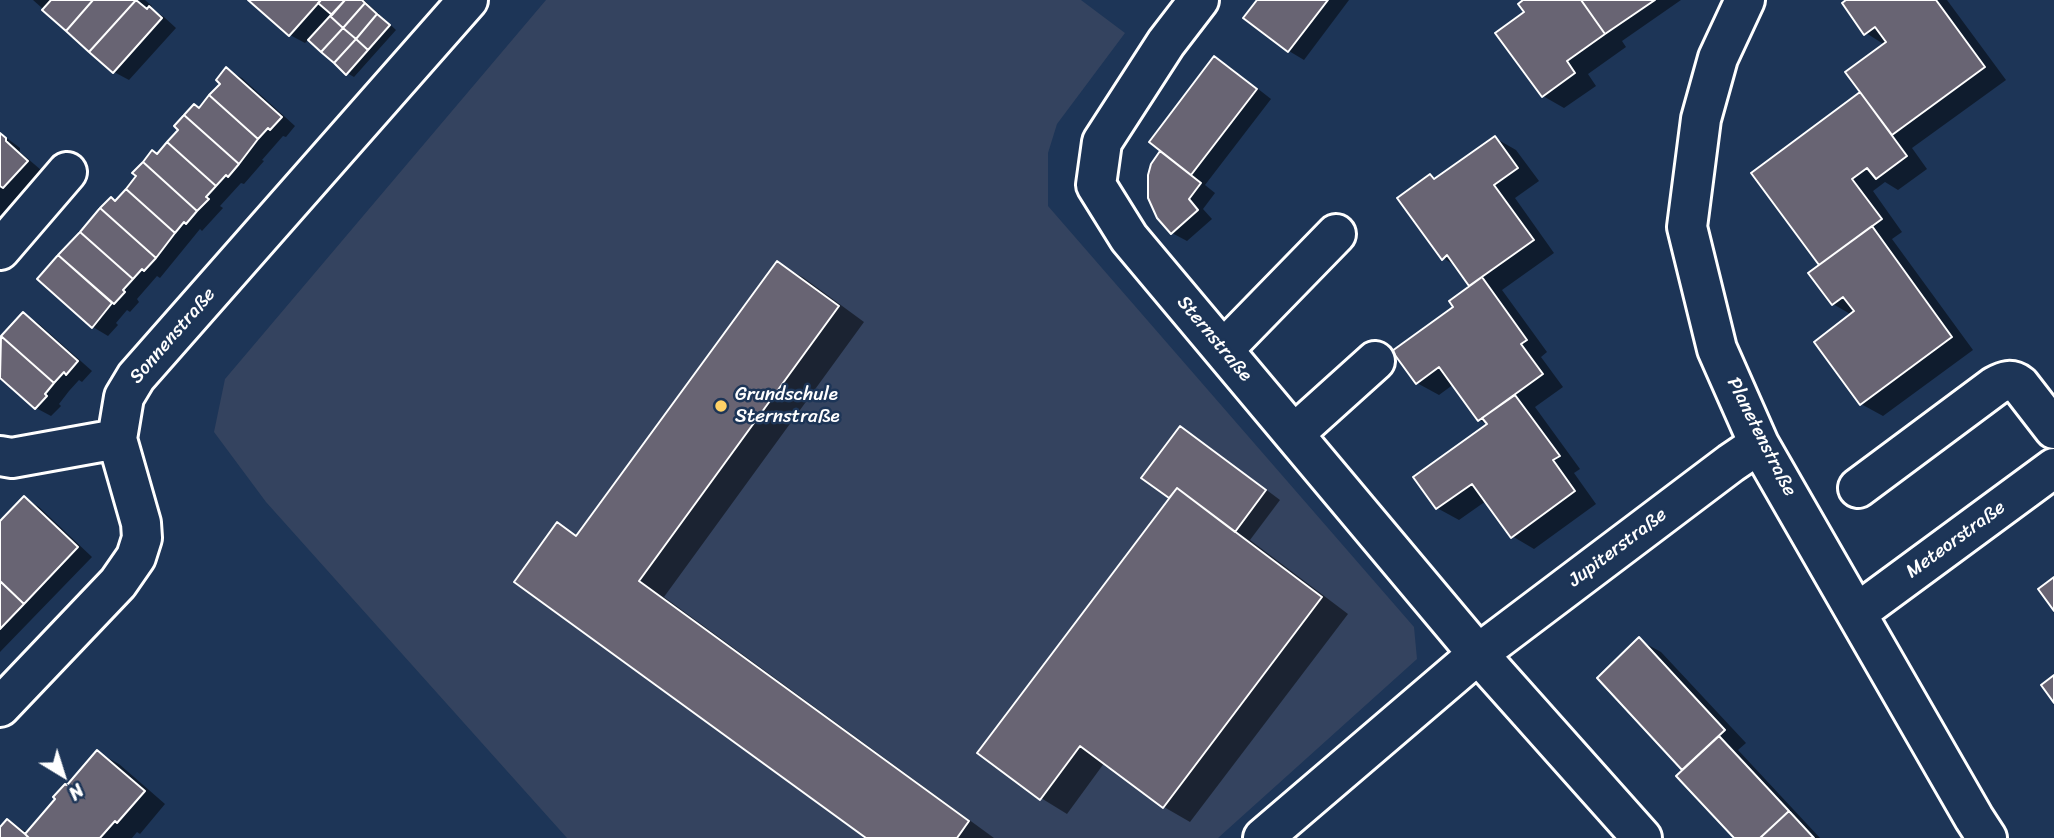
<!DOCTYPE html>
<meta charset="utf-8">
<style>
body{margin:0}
#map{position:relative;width:2054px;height:838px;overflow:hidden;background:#1d3557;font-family:Sriracha,sans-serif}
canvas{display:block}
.north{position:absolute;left:28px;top:740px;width:70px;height:70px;-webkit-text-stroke:5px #1d3557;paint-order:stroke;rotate:142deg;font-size:19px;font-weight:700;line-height:28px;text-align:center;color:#fff}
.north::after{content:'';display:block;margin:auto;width:24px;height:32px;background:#fff;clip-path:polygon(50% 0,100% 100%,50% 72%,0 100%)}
</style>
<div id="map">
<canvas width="2054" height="838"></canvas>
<div class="north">N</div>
</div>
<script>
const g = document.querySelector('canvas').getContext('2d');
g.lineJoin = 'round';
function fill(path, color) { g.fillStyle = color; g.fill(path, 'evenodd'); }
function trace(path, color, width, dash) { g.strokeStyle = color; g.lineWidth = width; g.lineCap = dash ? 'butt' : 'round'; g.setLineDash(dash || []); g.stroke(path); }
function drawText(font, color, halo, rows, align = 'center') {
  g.font = font + ' Sriracha,sans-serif'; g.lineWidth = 5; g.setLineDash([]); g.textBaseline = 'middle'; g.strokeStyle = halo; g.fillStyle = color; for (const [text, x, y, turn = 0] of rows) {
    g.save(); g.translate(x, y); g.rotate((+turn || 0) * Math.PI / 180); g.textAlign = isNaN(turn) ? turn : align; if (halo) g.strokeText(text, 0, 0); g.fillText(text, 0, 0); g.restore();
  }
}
fill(new Path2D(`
 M 546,0 L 1081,0 L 1125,33 L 1057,124 L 1048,153 L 1048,206 L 1414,627 L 1417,659 L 1218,838 L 567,838 L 266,502 L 214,432 L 225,379 Z`), '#34435f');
fill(new Path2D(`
 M 33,0 L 145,0 L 152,6 L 151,9 L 153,10 L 164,17 L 176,28 L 129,80 L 114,72 Z
 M 251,0 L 364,0 L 396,30 L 354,77 L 347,73 L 309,39 L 305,43 L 290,35 Z
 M 1259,0 L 1349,0 L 1304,60 L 1289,51 L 1246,18 Z
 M 1526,0 L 1681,0 L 1622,41 L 1626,47 L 1588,74 L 1596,86 L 1564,108 L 1543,96 L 1527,13 Z
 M 1849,0 L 1947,0 L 2006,80 L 1912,148 L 1927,169 L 1898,190 L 1885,182 L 1873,191 L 1902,232 L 1892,239 L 1973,350 L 1883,416 L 1861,404 L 1852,315 L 1833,304 L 1821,266 L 1862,92 L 1885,45 L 1866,33 Z
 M 1215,59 L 1230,67 L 1271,99 L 1205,185 L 1215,193 L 1203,209 L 1212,219 L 1187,241 L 1172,233 L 1153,165 Z
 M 227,70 L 242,78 L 295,126 L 286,137 L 283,136 L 262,160 L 264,161 L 244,184 L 241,183 L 220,206 L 223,208 L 202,231 L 200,229 L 160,278 L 157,276 L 137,299 L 139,302 L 130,312 L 127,310 L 116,323 L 118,325 L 108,336 L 93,327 L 39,279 L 111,199 L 116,202 L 222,84 Z
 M 0,133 L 20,148 L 20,152 L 41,170 L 0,216 Z
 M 1495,138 L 1516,150 L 1539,181 L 1515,198 L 1554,253 L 1502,290 L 1547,352 L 1541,357 L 1563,387 L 1535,407 L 1580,469 L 1574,473 L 1596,504 L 1534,549 L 1512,536 L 1486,501 L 1459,520 L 1437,508 L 1488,425 L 1479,420 L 1454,384 L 1439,395 L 1417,383 L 1455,307 L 1472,286 L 1458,267 L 1443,258 L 1430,176 L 1436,180 Z
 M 778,263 L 804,278 L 864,322 L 664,597 L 994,838 L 869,838 L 558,525 L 578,536 Z
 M 23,314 L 38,323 L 92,371 L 82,382 L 79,380 L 69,391 L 59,404 L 61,406 L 51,416 L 36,408 L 0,376 L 0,340 Z
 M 1181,428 L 1196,437 L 1280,500 L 1250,540 L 1348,614 L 1190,822 L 1164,807 L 1105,762 L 1067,814 L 1041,798 L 1172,498 L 1144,478 Z
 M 24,498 L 39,507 L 92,557 L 0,652 L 0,524 Z
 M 1639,640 L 1661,652 L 1746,743 L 1738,750 L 1820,838 L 1737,838 L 1685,770 L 1599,678 Z
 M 97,752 L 119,764 L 165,804 L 140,834 L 137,832 L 132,838 L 0,838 L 0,830 L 8,821 L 28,833 Z`), '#0007');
const building = new Path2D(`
 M 51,0 L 93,0 L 66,31 L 42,10 Z
 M 93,0 L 136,0 L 89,52 L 66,31 Z
 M 136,0 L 147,9 L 149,6 L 162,18 L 113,73 L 89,52 Z
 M 248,0 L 321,0 L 289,36 Z
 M 321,0 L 345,0 L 332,15 L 318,3 Z
 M 345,0 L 362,0 L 365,3 L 343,28 L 330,16 Z
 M 1257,0 L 1328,0 L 1288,52 L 1243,18 Z
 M 1523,0 L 1581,0 L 1605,34 L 1567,61 L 1575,73 L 1542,97 L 1495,33 L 1524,12 L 1518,4 Z
 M 1581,0 L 1655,0 L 1605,34 Z
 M 1846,0 L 1936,0 L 1985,67 L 1892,135 L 1845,72 L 1886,42 L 1875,27 L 1864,35 L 1842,3 Z
 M 365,3 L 377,14 L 356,39 L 343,28 Z
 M 377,14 L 390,25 L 368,50 L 356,39 Z
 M 330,16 L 343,28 L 321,52 L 308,40 Z
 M 343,28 L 356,39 L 334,63 L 321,52 Z
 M 356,39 L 368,50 L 346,75 L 334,63 Z
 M 1214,56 L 1257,89 L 1191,175 L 1149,142 Z
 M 226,67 L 282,117 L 270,130 L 268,128 L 258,139 L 209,95 L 220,84 L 216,80 Z
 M 1860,92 L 1907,156 L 1876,179 L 1867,168 L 1852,179 L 1882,219 L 1819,265 L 1751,173 Z
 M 209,95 L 258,139 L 239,164 L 184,115 L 194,104 L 199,108 Z
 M 184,115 L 239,164 L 228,177 L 226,175 L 216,186 L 167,142 L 178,130 L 174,126 Z
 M 0,133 L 6,138 L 6,141 L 28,161 L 3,188 L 0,186 Z
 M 1495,136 L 1518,168 L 1494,185 L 1534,240 L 1469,286 L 1447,255 L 1442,260 L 1397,198 L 1430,174 L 1434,179 Z
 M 167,142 L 216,186 L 206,197 L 209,199 L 197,211 L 143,162 L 152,150 L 157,154 Z
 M 1160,151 L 1201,183 L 1189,199 L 1198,210 L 1171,234 L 1157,218 L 1148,198 L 1148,175 L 1151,164 Z
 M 143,162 L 197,211 L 186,224 L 184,222 L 175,233 L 126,189 L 136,176 L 132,173 Z
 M 126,189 L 175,233 L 156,258 L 100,208 L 111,197 L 115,201 Z
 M 100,208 L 156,258 L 144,271 L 142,269 L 133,279 L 80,232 Z
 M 1872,226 L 1952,337 L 1860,405 L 1814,342 L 1854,311 L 1843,297 L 1832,305 L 1808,273 Z
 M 80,232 L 133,279 L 123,290 L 125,292 L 114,304 L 58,255 Z
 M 58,255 L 112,303 L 92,328 L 37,279 Z
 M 777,261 L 839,306 L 639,581 L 969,821 L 957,838 L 866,838 L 514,582 L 557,522 L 576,536 Z
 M 1482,277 L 1527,340 L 1521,344 L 1543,374 L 1478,421 L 1439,367 L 1416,384 L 1392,351 L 1453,307 L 1449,301 Z
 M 23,312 L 78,361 L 66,375 L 64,372 L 54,383 L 1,336 Z
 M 1,336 L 54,383 L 45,394 L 47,396 L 35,409 L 0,378 Z
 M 1515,395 L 1560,456 L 1553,460 L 1575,491 L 1511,538 L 1472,484 L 1436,509 L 1413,477 L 1487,424 L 1482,418 Z
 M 1180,426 L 1266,490 L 1235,532 L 1177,488 L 1169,498 L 1141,478 Z
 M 1177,488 L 1322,597 L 1163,808 L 1080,746 L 1040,800 L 977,753 Z
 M 24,496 L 78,547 L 24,604 L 0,581 L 0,521 Z
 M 2054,577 L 2054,611 L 2038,589 Z
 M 0,581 L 24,604 L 0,629 Z
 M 1639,637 L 1725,730 L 1682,770 L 1597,678 Z
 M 2054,675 L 2054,703 L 2041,685 Z
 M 1719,736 L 1789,811 L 1760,838 L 1734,838 L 1676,776 Z
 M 97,750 L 145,791 L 117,823 L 115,821 L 100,838 L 29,838 L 25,834 L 55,799 L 53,797 L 65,784 L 67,785 Z
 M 1789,811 L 1814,838 L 1760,838 Z
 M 7,819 L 25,834 L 29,838 L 0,838 L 0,827 Z`);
fill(building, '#686473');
trace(building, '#fff', 2);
const minor = new Path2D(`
 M 1199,0 L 1166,43 L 1102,142 L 1096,185 L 1129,238 L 1478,654 L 1642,838
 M 1745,0 L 1718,58 L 1701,119 L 1687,227 L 1717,349 L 1759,444 L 1974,818 L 1987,838
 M 0,250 L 67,172
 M 1223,350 L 1336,234
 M 1294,434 L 1375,361
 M 0,456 L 12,458 L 117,439
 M 1858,488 L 1995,386 C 2004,381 2011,378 2020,385 L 2054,429
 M 1857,613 L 2054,468
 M 0,707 L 118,583 L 136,557 L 142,538 L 141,523 L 117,439 L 124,397 L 136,377 L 468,0
 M 1263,838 L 1478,654 L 1731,463 L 1759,444`);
trace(minor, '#fff', 44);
trace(minor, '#1d3557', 38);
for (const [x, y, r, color] of [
 [721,406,7,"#ffd166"]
]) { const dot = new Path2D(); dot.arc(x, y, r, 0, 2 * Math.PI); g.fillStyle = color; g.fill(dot); trace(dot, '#1d3557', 2.5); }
drawText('19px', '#fff', '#1d3557', [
 ["Sonnenstraße",173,336,-49],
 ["Sternstraße",1214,339,50],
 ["Planetenstraße",1761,437,63],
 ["Meteorstraße",1956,540,-36],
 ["Jupiterstraße",1618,548,-37]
]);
drawText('19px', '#fff', '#1d3557', [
 ["Grundschule",735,395],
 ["Sternstraße",735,417]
], 'left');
</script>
